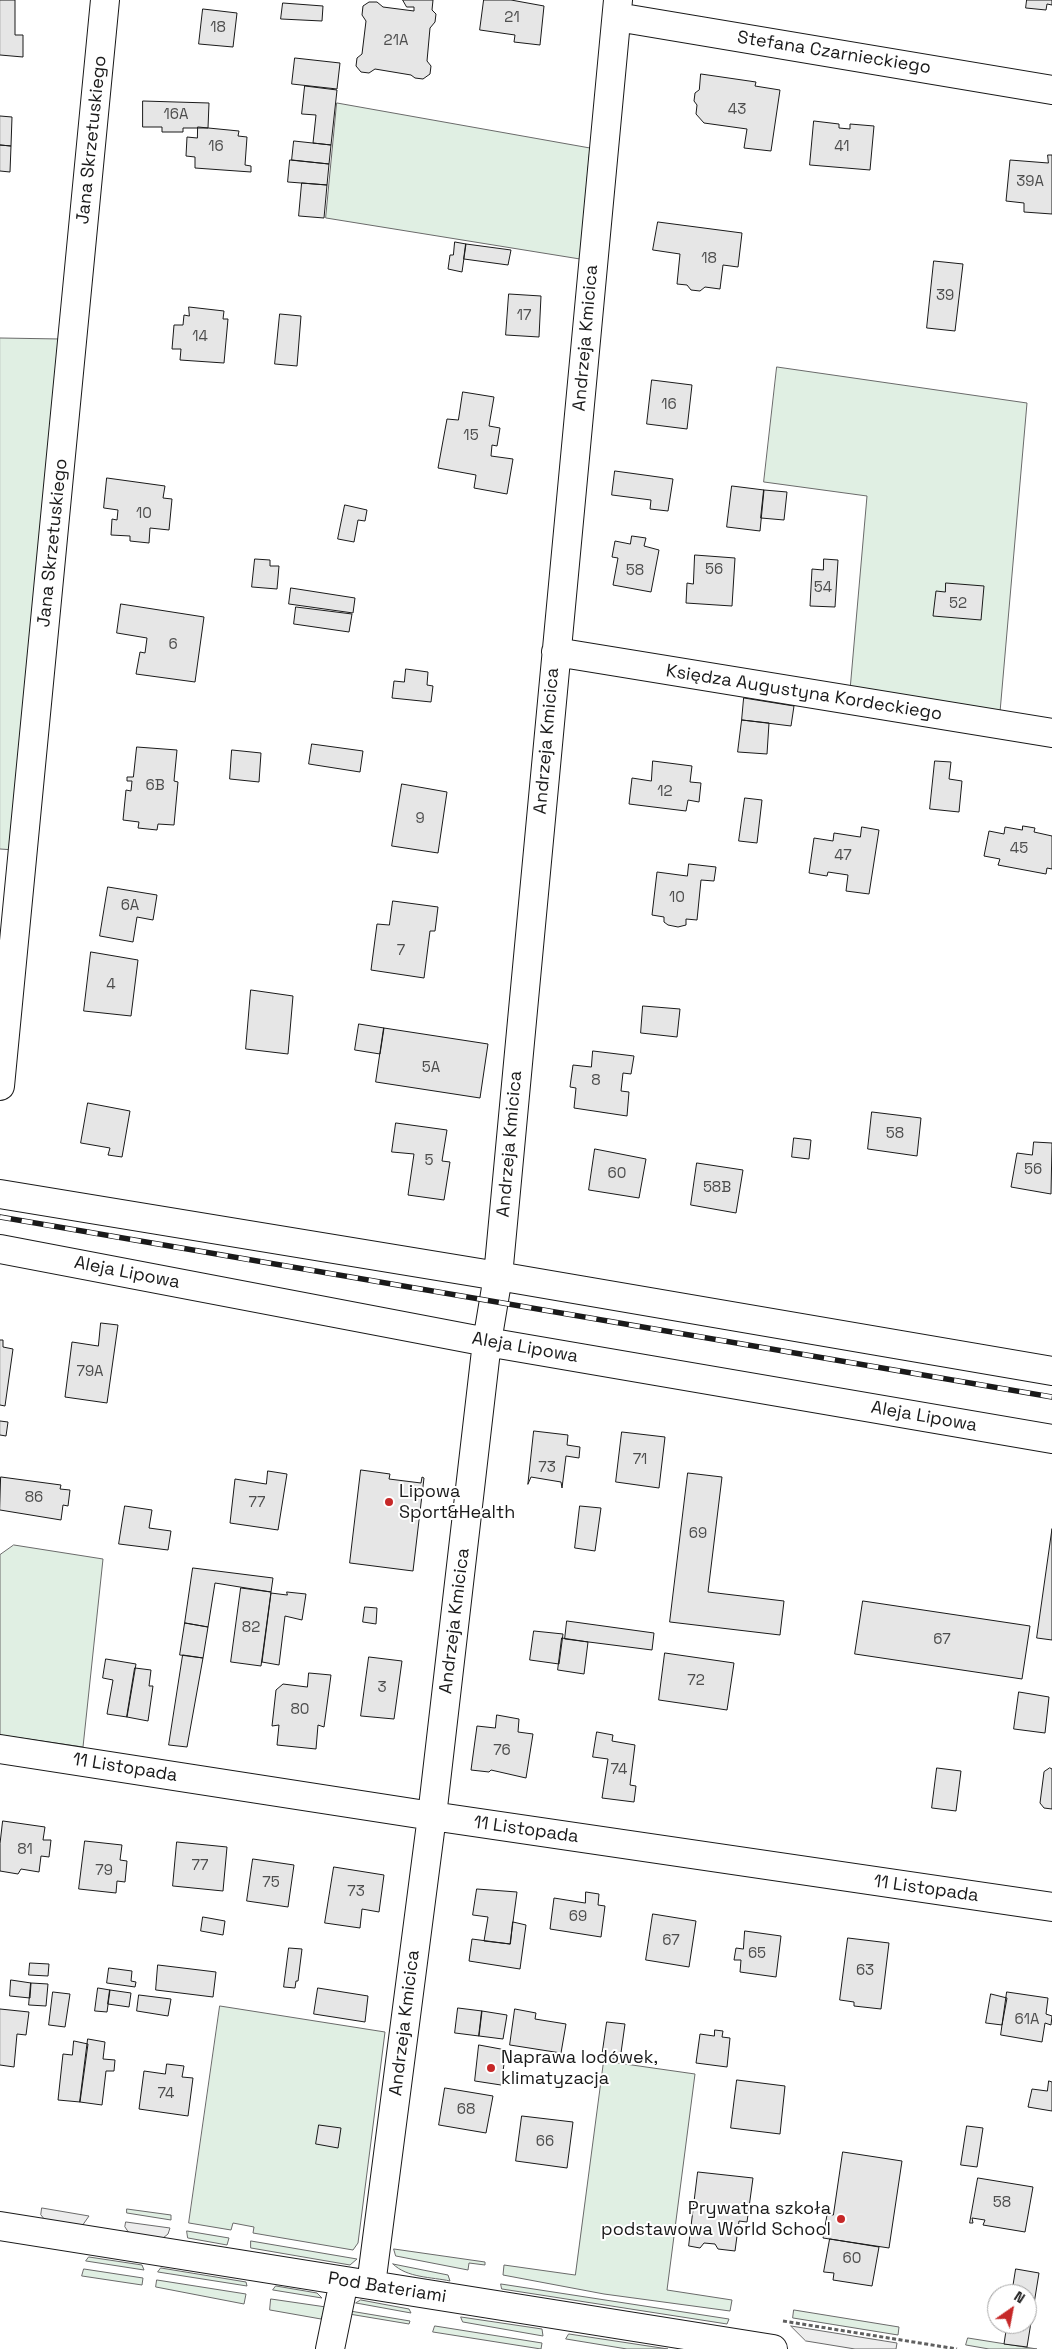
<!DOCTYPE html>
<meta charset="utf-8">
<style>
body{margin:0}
#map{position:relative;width:1052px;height:2349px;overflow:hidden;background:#fff;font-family:"Space Grotesk",sans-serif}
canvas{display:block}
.north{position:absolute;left:987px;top:2284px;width:50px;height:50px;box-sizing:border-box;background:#fff;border:1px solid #a3a3a3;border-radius:50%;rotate:33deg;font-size:14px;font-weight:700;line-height:20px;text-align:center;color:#1a1a1a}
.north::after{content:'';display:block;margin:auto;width:18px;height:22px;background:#c62828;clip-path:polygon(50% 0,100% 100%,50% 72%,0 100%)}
</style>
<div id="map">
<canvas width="1052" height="2349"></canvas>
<div class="north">N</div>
</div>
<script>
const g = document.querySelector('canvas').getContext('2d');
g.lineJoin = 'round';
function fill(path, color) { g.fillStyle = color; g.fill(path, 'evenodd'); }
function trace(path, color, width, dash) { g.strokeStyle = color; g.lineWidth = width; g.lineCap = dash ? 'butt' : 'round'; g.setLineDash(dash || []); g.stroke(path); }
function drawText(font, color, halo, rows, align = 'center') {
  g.font = font + ' "Space Grotesk",sans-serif'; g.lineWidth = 4; g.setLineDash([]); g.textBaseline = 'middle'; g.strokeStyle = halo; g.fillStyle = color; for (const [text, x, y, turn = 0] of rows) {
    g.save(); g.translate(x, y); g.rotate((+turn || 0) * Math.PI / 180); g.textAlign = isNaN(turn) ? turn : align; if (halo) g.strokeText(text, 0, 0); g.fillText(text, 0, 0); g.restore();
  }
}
const green = new Path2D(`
 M 337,103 L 590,148 L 580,259 L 326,218 Z
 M 0,338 L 61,339 L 15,850 L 0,849 Z
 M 777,367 L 1027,403 L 1000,712 L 850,690 L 867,496 L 764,482 Z
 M 14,1545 L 103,1559 L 83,1747 L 0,1735 L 0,1555 Z
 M 220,2006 L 385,2032 L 358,2243 L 353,2250 L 253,2233 L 254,2227 L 233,2223 L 231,2230 L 189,2223 Z
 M 604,2061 L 695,2074 L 667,2290 L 732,2300 L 730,2311 L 604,2294 L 503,2275 L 504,2265 L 575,2275 Z
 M 127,2209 L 171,2215 L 171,2220 L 127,2213 Z
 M 187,2231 L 229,2238 L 227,2245 L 188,2238 Z
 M 251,2241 L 357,2259 L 350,2265 L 251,2248 Z
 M 394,2249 L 485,2262 L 485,2265 L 469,2263 L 468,2270 L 396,2256 Z
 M 89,2257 L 142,2265 L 144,2270 L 86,2261 Z
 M 393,2264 L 448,2275 L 450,2281 C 432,2277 407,2278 393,2264 Z
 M 161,2268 L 246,2282 L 247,2286 L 158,2272 Z
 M 84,2269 L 143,2278 L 142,2285 L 82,2276 Z
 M 157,2280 L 246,2294 L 244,2304 L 156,2287 Z
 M 501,2284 L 729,2319 L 727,2324 L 502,2289 Z
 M 276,2286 L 317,2293 L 322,2298 L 273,2290 Z
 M 271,2299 L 326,2307 L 321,2319 L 270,2310 Z
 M 361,2300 L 409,2309 L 411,2313 L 356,2303 Z
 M 794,2310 L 899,2327 L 898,2335 L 793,2318 Z
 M 350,2311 L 410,2321 L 409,2324 L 349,2314 Z
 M 461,2317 L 542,2329 L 543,2336 L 463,2322 Z
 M 435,2326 L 542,2343 L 541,2349 L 433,2332 Z
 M 569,2334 L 668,2349 L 627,2349 L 566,2339 Z
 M 968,2338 L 1037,2349 L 989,2349 L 966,2345 Z`);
fill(green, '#e0efe3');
trace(green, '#6a6a6a', 1);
const parking = new Path2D(`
 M 42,2208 L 89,2216 L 82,2226 L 45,2220 L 41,2215 Z
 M 126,2222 L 170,2228 L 168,2234 L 163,2238 L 129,2233 L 125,2227 Z
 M 791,2326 L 897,2343 L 896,2349 L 855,2349 L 806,2341 Z`);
fill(parking, '#ededed');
trace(parking, '#6a6a6a', 1);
const building = new Path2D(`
 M 0,0 L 15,0 L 15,35 L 23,35 L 23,57 L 0,55 Z
 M 403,0 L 433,0 L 432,10 L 436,14 L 435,22 L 430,28 L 427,61 L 431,66 L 430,74 L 423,79 L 415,78 L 411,75 L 375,69 L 369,73 L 361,72 L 356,66 L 357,58 L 362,54 L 366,21 L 362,15 L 363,6 L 369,2 L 377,2 L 383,7 L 414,11 L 414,7 L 407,7 Z
 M 484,0 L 511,0 L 544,6 L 540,45 L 514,42 L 515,35 L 480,30 Z
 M 1027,0 L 1052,0 L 1052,5 L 1047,4 L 1046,10 L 1026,8 Z
 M 283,3 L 323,6 L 322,21 L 281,19 Z
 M 203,9 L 237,13 L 233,47 L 199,44 Z
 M 295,58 L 340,63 L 337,89 L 292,84 Z
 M 701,74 L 756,82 L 755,86 L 780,90 L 771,151 L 744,148 L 747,129 L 704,123 L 696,114 L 697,105 L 694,101 L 695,93 L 699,90 Z
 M 305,86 L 337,90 L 331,145 L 313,143 L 316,115 L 302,114 Z
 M 143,101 L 209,103 L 208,128 L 183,128 L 183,132 L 162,132 L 162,127 L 143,127 Z
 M 0,116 L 12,117 L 11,146 L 0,145 Z
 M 814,121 L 839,124 L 839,128 L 850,129 L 850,124 L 874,126 L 870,170 L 810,165 Z
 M 198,127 L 239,131 L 238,136 L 247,137 L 245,165 L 251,166 L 251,172 L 195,168 L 195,157 L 186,156 L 187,137 L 197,138 Z
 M 294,141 L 331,145 L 329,164 L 292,160 Z
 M 0,145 L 11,146 L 10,172 L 0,171 Z
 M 1048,155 L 1052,155 L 1052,214 L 1024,212 L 1024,203 L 1006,201 L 1010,160 L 1048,163 Z
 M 290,160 L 329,164 L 327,185 L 288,182 Z
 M 302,183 L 327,185 L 324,218 L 299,216 Z
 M 658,222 L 742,233 L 738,267 L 723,265 L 720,289 L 705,287 L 700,291 L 691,290 L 687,285 L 677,284 L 680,254 L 653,250 Z
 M 455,242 L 466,244 L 462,272 L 448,269 L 450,255 L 453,255 Z
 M 466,244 L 511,250 L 508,265 L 464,259 Z
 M 934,261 L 963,264 L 955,331 L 927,328 Z
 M 509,294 L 541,296 L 539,337 L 506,335 Z
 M 189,307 L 224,311 L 223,319 L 228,319 L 224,363 L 180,360 L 181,349 L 172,349 L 174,325 L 183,325 L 184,315 L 189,316 Z
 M 280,314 L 301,316 L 297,366 L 275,364 Z
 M 652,380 L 692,385 L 687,429 L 647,424 Z
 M 463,392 L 494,397 L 489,426 L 500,428 L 497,446 L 492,445 L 491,456 L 513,459 L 507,494 L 474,488 L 476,475 L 438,468 L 447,419 L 458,420 Z
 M 615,471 L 673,479 L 668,511 L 650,509 L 651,500 L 612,495 Z
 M 107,478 L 165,486 L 163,498 L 172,499 L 169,530 L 150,528 L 149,543 L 130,541 L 130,536 L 111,535 L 112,519 L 117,520 L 118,510 L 104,508 Z
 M 732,486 L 764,490 L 760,531 L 727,527 Z
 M 764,490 L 787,492 L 784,520 L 761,518 Z
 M 345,505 L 367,510 L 365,521 L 358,520 L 354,542 L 338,539 Z
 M 632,536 L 646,538 L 644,546 L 659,550 L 651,592 L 613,585 L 618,558 L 612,557 L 615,541 L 630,544 Z
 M 695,555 L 735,558 L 732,606 L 686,603 L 687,583 L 693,584 Z
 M 255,559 L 270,560 L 270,566 L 279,566 L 277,589 L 252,587 Z
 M 824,559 L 838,560 L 835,607 L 810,606 L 812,569 L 823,570 Z
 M 946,583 L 984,586 L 981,620 L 933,616 L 936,591 L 945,592 Z
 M 291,588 L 355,598 L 353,613 L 289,604 Z
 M 121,604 L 204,617 L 195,682 L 136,674 L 140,652 L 145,653 L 147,638 L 117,633 Z
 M 296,607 L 352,614 L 349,632 L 294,624 Z
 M 406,669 L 428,672 L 427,685 L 433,686 L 431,702 L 392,698 L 394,681 L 404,682 Z
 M 744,698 L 794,706 L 791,726 L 742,720 Z
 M 742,720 L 769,723 L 767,754 L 738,752 Z
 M 312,744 L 363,751 L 360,772 L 309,764 Z
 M 137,747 L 177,750 L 174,781 L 178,782 L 174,825 L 158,824 L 157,830 L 138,828 L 139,822 L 123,820 L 126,790 L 131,791 L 132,781 L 127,781 L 127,777 L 133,777 Z
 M 232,750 L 261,753 L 259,782 L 230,779 Z
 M 653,761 L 692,766 L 690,782 L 701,783 L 699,802 L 688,800 L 686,811 L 629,804 L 632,778 L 651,781 Z
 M 935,761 L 951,762 L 949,779 L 962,781 L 959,812 L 930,809 Z
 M 402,784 L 447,792 L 438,853 L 392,846 Z
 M 745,798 L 762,800 L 757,843 L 739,841 Z
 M 1023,826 L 1035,828 L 1034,832 L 1052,836 L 1052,869 L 1047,868 L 1046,874 L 998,865 L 1000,859 L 984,856 L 989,831 L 1004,834 L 1005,827 L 1022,830 Z
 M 862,827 L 879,830 L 869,894 L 846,891 L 848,875 L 828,872 L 827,876 L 809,873 L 814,838 L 833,841 L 834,833 L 860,837 Z
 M 689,864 L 716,867 L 714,881 L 701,880 L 697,920 L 686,919 L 686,925 L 678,927 L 668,925 L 664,922 L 664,917 L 652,915 L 657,872 L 687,876 Z
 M 108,887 L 157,895 L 153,920 L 137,917 L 133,942 L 100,936 Z
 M 393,901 L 438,907 L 435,931 L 430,931 L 424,978 L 371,970 L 377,924 L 389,925 Z
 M 91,952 L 138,960 L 131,1016 L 84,1011 Z
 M 251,990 L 293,996 L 288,1054 L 246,1049 Z
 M 643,1006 L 680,1009 L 677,1037 L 641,1033 Z
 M 359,1024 L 384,1028 L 380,1054 L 355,1050 Z
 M 384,1028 L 488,1044 L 480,1098 L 376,1082 Z
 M 593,1051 L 634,1056 L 631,1074 L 623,1073 L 621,1091 L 629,1092 L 627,1116 L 574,1108 L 576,1088 L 570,1087 L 573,1065 L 591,1067 Z
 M 88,1103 L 130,1111 L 122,1157 L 108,1155 L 110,1148 L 81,1143 Z
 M 872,1112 L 921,1118 L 917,1156 L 868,1149 Z
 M 396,1123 L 447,1130 L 442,1161 L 450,1162 L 444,1200 L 408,1195 L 414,1154 L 392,1152 Z
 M 794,1138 L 811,1140 L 809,1159 L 792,1157 Z
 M 1034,1142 L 1052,1143 L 1051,1194 L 1011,1187 L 1017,1153 L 1032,1155 Z
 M 595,1149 L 646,1159 L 639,1198 L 589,1190 Z
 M 697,1163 L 743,1170 L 736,1213 L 691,1205 Z
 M 101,1323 L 118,1325 L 107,1403 L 65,1397 L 72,1342 L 98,1346 Z
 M 0,1340 L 3,1340 L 3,1347 L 13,1349 L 5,1406 L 0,1405 Z
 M 0,1421 L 8,1422 L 6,1436 L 0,1435 Z
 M 534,1431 L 568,1435 L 567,1445 L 580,1447 L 579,1458 L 566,1456 L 562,1488 L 561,1482 L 531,1477 L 528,1484 Z
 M 622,1432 L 665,1437 L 659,1488 L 616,1482 Z
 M 361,1470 L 390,1474 L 389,1479 L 421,1483 L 422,1477 L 424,1478 L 413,1571 L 350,1563 Z
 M 268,1471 L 287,1474 L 278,1530 L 230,1523 L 235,1479 L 266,1484 Z
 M 688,1473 L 722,1477 L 708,1592 L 784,1601 L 780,1635 L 670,1622 Z
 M 1,1477 L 61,1485 L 60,1489 L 70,1490 L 68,1506 L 63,1505 L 61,1520 L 0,1510 Z
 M 125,1506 L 152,1510 L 149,1528 L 171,1531 L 168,1550 L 119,1544 Z
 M 580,1506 L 601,1508 L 595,1551 L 575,1548 Z
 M 1052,1529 L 1052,1640 L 1037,1638 Z
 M 193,1568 L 273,1578 L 271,1592 L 215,1583 L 208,1627 L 185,1623 Z
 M 241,1588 L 271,1592 L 261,1666 L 231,1662 Z
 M 287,1592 L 306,1594 L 302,1620 L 285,1616 L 279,1665 L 262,1662 L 271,1593 L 287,1595 Z
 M 863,1601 L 1030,1626 L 1022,1679 L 855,1654 Z
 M 365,1607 L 377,1608 L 376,1624 L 363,1622 Z
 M 567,1621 L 654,1633 L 652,1650 L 565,1639 Z
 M 185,1623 L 208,1627 L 203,1658 L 180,1655 Z
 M 534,1631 L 563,1634 L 559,1664 L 530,1660 Z
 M 562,1638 L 588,1642 L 584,1674 L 558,1670 Z
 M 665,1653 L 734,1663 L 727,1710 L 659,1700 Z
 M 183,1655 L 203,1658 L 187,1747 L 169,1745 Z
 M 369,1657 L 402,1661 L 394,1719 L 361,1716 Z
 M 106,1659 L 136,1664 L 127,1717 L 107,1714 L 113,1680 L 103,1678 Z
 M 135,1668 L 151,1670 L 149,1686 L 153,1686 L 148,1721 L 127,1717 Z
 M 309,1673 L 331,1675 L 324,1727 L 318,1725 L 316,1749 L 277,1745 L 279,1725 L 272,1726 L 276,1690 L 283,1684 L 307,1687 Z
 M 1019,1692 L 1049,1697 L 1045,1733 L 1014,1729 Z
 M 497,1715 L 519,1719 L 518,1732 L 533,1734 L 526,1778 L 491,1770 L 489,1772 L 471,1770 L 477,1726 L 495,1728 Z
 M 597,1732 L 613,1735 L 612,1741 L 635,1745 L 630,1785 L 636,1786 L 634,1802 L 602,1798 L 608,1759 L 593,1757 Z
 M 937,1768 L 961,1771 L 956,1811 L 932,1808 Z
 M 1050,1768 L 1052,1769 L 1052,1809 L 1044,1808 L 1040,1803 L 1044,1772 Z
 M 3,1821 L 45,1827 L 43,1840 L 51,1840 L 49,1857 L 41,1856 L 39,1872 L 21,1869 L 18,1874 L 0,1871 L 0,1844 Z
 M 85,1841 L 122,1845 L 120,1860 L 127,1861 L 125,1882 L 117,1881 L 116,1893 L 79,1889 Z
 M 177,1842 L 227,1847 L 223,1891 L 173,1886 Z
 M 253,1859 L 294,1865 L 288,1907 L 247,1901 Z
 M 334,1867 L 384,1875 L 379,1912 L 362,1909 L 360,1928 L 325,1923 Z
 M 477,1889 L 517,1892 L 510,1944 L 484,1941 L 488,1917 L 473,1915 Z
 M 586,1892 L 599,1894 L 598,1905 L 605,1906 L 601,1937 L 550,1929 L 554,1898 L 585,1903 Z
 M 653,1914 L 696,1921 L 689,1967 L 646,1960 Z
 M 203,1917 L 225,1921 L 223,1935 L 201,1931 Z
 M 513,1922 L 526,1925 L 520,1969 L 469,1961 L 472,1939 L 510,1944 Z
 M 745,1931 L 781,1936 L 776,1977 L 740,1972 L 741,1960 L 734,1960 L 736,1948 L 743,1949 Z
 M 848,1938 L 889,1943 L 881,2009 L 854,2006 L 854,2002 L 840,2000 Z
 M 289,1948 L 302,1949 L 298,1981 L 296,1981 L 295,1988 L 284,1987 Z
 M 30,1963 L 49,1964 L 48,1976 L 29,1975 Z
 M 158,1965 L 216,1972 L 213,1997 L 156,1990 Z
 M 109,1968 L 132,1971 L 131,1981 L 136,1982 L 135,1987 L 107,1983 Z
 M 11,1980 L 31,1983 L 30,1998 L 10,1996 Z
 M 31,1983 L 48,1984 L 46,2006 L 29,2005 Z
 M 98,1988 L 110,1990 L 107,2012 L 95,2011 Z
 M 318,1988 L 368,1996 L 365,2022 L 314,2014 Z
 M 110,1990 L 131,1993 L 129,2007 L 108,2004 Z
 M 53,1992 L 70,1994 L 65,2027 L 49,2025 Z
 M 1007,1992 L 1048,1998 L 1046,2014 L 1052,2016 L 1051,2025 L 1045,2023 L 1042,2042 L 1001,2035 Z
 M 991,1994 L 1007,1998 L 1002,2025 L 986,2023 Z
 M 139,1995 L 171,1999 L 168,2016 L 137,2011 Z
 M 458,2008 L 482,2011 L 479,2036 L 455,2033 Z
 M 0,2009 L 29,2012 L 26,2035 L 17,2034 L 14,2067 L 0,2065 Z
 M 515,2009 L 536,2013 L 535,2019 L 566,2024 L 561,2053 L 510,2045 Z
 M 482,2011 L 507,2015 L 503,2039 L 479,2036 Z
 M 607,2022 L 625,2024 L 620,2060 L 602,2057 Z
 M 715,2030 L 723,2031 L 722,2037 L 730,2038 L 727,2067 L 696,2063 L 700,2034 L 714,2036 Z
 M 88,2039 L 105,2042 L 103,2059 L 115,2060 L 114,2071 L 106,2071 L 102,2105 L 80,2102 Z
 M 74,2041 L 88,2044 L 80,2102 L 58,2100 L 63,2054 L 72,2055 Z
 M 479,2045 L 506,2050 L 501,2085 L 475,2081 Z
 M 167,2064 L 184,2066 L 182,2077 L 193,2078 L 188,2116 L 139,2109 L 144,2071 L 165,2074 Z
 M 737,2080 L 785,2086 L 780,2134 L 731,2128 Z
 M 1049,2081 L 1052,2082 L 1052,2111 L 1028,2107 L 1032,2089 L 1047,2091 Z
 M 445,2088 L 493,2096 L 486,2133 L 439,2125 Z
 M 522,2116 L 573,2122 L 567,2168 L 516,2161 Z
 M 319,2125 L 341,2128 L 338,2148 L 316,2144 Z
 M 967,2126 L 983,2128 L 977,2167 L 961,2165 Z
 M 843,2152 L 902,2161 L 889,2248 L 823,2238 L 827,2215 L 833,2215 Z
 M 698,2172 L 753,2178 L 747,2222 L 739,2221 L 735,2251 L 718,2249 L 715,2244 L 704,2243 L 700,2248 L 689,2246 Z
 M 978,2178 L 1033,2187 L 1025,2232 L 983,2225 L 985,2220 L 972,2218 L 973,2223 L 970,2223 Z
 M 830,2239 L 879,2247 L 872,2286 L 833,2280 L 834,2273 L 824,2272 Z
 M 1016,2269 L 1039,2273 L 1027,2347 L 1004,2344 L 1007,2324 L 1027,2324 L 1027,2294 L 1012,2294 Z`);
fill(building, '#e6e6e6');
trace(building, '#1a1a1a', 1);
const minor = new Path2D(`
 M 617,17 L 1052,90
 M 556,652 L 1052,733
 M 0,1086 L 105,0
 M 0,1194 L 498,1276 L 1052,1371
 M 0,1249 L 487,1342 L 1052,1439
 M 0,1749 L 432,1816 L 1052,1907
 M 0,2226 L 773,2349
 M 371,2285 L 432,1816 L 487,1342 L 498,1276 L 618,0
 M 330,2349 L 344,2281`);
trace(minor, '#1a1a1a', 30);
trace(new Path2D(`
 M 783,2321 L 957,2349`), '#5f5f5f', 3, [4, 2.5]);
trace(minor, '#fff', 28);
const rail = new Path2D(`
 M 0,1217 L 1052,1397`);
trace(rail, '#1a1a1a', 5.5);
trace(rail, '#fff', 4, [11]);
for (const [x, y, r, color] of [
 [389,1502,5,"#c62828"],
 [491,2068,5,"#c62828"],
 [841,2219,5,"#c62828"]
]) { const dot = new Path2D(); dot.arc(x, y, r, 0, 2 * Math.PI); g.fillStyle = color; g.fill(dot); trace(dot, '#fff', 2); }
drawText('15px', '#4d4d4d', null, [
 ["21",512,18],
 ["18",218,28],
 ["21A",396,41],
 ["43",737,110],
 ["16A",176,115],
 ["16",216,147],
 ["41",842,147],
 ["39A",1030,182],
 ["18",709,259],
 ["39",945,296],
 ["17",524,316],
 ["14",200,337],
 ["16",669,405],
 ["15",471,436],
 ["10",144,514],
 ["56",714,570],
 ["58",635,571],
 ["54",823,588],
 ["52",958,604],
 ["6",173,645],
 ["6B",155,786],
 ["12",665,792],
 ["9",420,819],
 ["45",1019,849],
 ["47",843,856],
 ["10",677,898],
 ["6A",130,906],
 ["7",401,951],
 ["4",111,985],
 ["5A",431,1068],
 ["8",596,1081],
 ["58",895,1134],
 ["5",429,1161],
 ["56",1033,1170],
 ["60",617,1174],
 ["58B",717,1188],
 ["79A",90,1372],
 ["71",640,1460],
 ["73",547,1468],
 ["86",34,1498],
 ["77",257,1503],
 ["69",698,1534],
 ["82",251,1628],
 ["67",942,1640],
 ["72",696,1681],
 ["3",382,1688],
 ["80",300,1710],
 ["76",502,1751],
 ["74",619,1770],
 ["81",25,1850],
 ["77",200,1866],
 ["79",104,1871],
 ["75",271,1883],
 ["73",356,1892],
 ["69",578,1917],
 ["67",671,1941],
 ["65",757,1954],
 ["63",865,1971],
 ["61A",1027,2020],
 ["74",166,2094],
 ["68",466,2110],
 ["66",545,2142],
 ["58",1002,2203],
 ["60",852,2259]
]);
drawText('18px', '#1a1a1a', '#fff', [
 ["Stefana Czarnieckiego",834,53,9],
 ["Jana Skrzetuskiego",92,140,-84],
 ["Andrzeja Kmicica",586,338,-85],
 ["Jana Skrzetuskiego",53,543,-84],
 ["Księdza Augustyna Kordeckiego",804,693,9],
 ["Andrzeja Kmicica",547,741,-85],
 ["Andrzeja Kmicica",510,1144,-85],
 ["Aleja Lipowa",127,1273,11],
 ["Aleja Lipowa",525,1348,10],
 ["Aleja Lipowa",924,1417,10],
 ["Andrzeja Kmicica",455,1621,-83],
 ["11 Listopada",125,1768,9],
 ["11 Listopada",526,1830,8],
 ["11 Listopada",926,1889,8],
 ["Andrzeja Kmicica",405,2023,-83],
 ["Pod Bateriami",387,2288,9]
]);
drawText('18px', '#1a1a1a', '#fff', [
 ["Lipowa",399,1492],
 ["Sport&Health",399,1513],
 ["Naprawa lodówek,",501,2058],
 ["klimatyzacja",501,2079],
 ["Prywatna szkoła",831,2209,"right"],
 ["podstawowa World School",831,2230,"right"]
], 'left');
</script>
